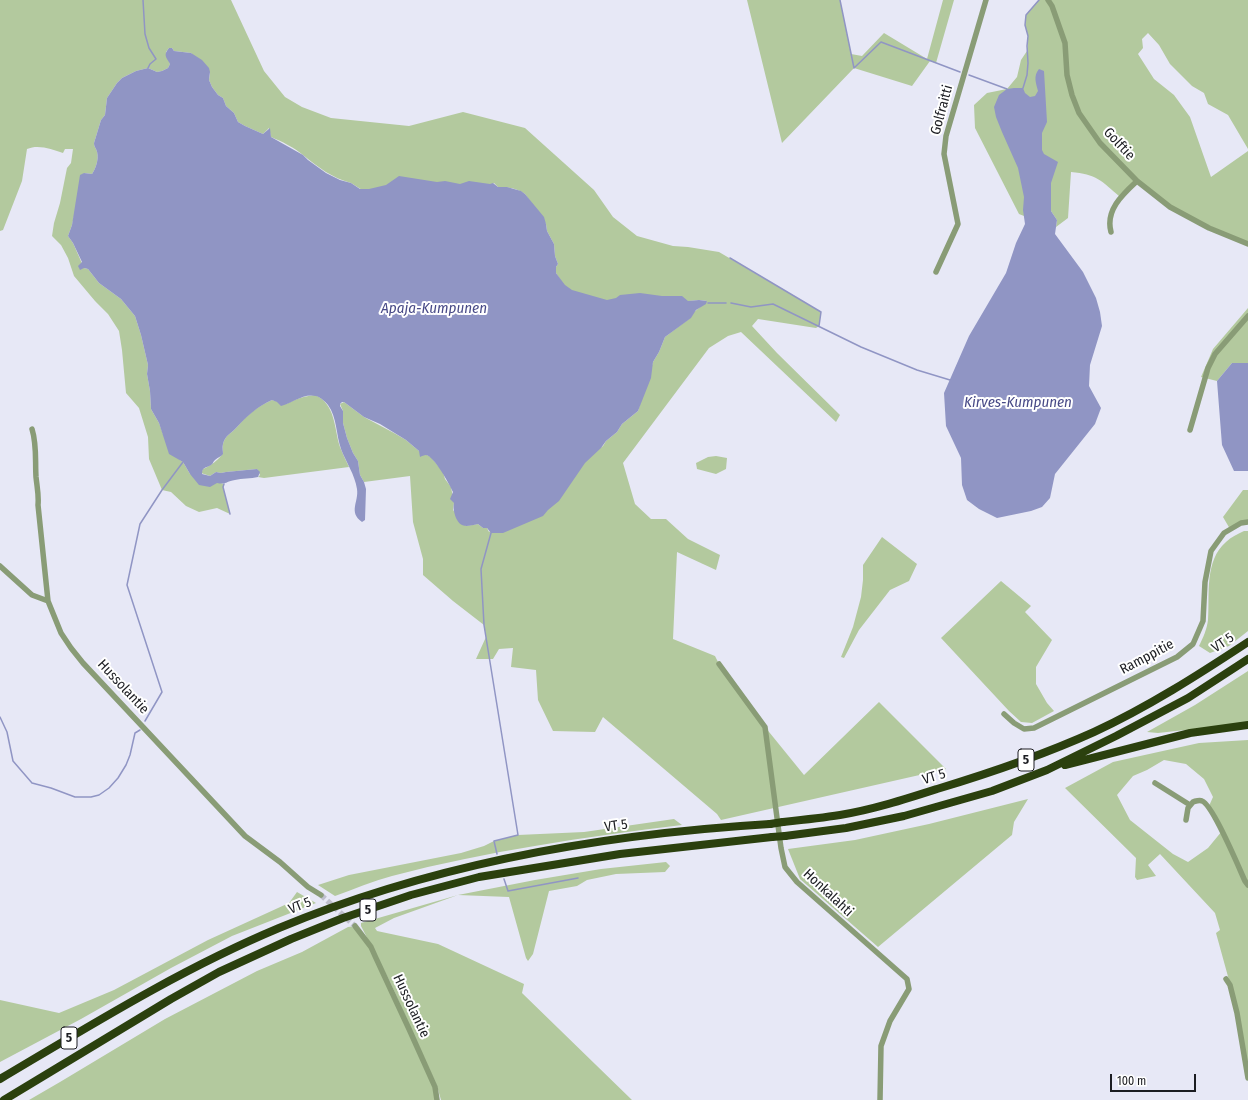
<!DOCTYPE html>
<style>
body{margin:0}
#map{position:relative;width:1248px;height:1100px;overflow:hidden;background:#e7e8f6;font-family:"Fira Sans Condensed",sans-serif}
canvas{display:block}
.scale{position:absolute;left:1110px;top:1074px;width:86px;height:18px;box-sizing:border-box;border:2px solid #1c1d22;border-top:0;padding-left:5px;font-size:12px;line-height:14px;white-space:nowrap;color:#1c1d22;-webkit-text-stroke:3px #fff;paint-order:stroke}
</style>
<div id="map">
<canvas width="1248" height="1100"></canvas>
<div class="scale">100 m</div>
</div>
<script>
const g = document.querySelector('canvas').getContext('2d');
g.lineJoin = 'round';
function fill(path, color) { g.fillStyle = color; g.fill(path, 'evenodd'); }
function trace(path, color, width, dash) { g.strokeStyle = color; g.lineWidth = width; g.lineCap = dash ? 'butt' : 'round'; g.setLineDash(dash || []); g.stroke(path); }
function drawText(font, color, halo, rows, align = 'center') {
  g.font = font + ' "Fira Sans Condensed",sans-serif'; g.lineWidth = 4; g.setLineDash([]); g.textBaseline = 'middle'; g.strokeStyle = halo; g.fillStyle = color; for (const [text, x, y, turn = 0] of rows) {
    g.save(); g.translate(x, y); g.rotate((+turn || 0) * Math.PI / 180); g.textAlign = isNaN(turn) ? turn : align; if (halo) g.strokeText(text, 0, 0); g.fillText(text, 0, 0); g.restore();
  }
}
fill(new Path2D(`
 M 0,0 L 231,0 L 264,71 L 285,97 L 302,107 L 331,118 L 409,126 L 463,112 L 525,128 L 594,190 L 613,217 L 637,236 L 673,246 L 688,247 L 719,252 L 821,312 L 819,326 L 816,328 L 758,319 L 752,326 L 777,353 L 840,415 L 836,422 L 741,332 L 728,336 L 709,348 L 623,463 L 635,504 L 651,519 L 666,519 L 688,539 L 720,555 L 716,570 L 677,552 L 673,639 L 715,656 L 719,664 L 765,727 L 804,775 L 879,702 L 946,769 L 721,820 L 717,814 L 603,717 L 595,732 L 553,731 L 538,700 L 536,670 L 511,667 L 513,648 L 499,649 L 493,659 L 476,659 L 486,637 L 484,625 L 453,601 L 423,575 L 423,559 L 413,522 L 410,476 L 364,482 L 360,475 L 358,461 L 353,453 L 347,438 L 343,423 L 343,411 L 340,404 L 344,402 L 364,417 L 394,433 L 406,440 L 419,451 L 431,457 L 443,472 L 445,479 L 451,487 L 454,503 L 453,510 L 466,526 L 478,524 L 483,528 L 487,528 L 489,532 L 603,446 L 606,441 L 617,432 L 622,424 L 638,411 L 653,362 L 659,352 L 665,337 L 690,318 L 693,313 L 707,301 L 699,300 L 628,307 L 569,294 L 556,273 L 556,267 L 558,264 L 555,256 L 554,244 L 547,231 L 546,224 L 525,194 C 517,188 508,187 498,187 L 494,183 L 416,224 L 351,183 C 332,178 318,167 303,155 C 295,148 281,141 271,137 L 269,128 L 263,134 L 245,126 L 238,122 L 234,113 L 226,106 L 223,98 L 218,95 L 212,87 L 209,80 L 210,73 L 191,53 L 174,51 L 172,48 L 169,48 L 166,52 L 170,64 L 168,68 L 162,71 L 157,72 L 148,68 L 136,71 L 122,78 L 117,83 L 107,98 L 105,115 L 101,120 L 94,143 C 94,146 95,147 96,149 C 100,157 96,168 92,174 L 84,173 L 72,225 L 68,236 L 73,243 L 84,268 L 88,269 L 99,283 L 121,299 L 135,316 L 141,335 L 148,365 L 147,374 L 150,391 L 151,409 L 159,423 L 163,434 L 180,460 L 183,462 L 190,474 L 224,484 L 223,487 L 230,514 L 217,508 L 199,512 L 186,506 L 171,492 L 162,490 L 149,459 L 148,437 L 139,408 L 126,393 L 122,350 L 119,331 L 108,314 L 95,301 L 74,276 L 68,258 L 61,245 L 52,236 L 54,223 L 60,203 L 67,168 L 71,163 L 73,149 L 65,149 L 63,153 C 52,149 38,144 27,149 L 22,181 L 3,230 L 0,231 Z
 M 747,0 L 840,0 L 851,54 L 862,56 L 884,33 L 927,59 L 943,0 L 954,0 L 936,63 L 930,61 L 912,86 L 854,68 L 782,143 Z
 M 1039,0 L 1248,0 L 1248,149 L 1228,115 L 1208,104 L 1204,93 L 1192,86 L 1170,64 L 1159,45 L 1148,33 L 1142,39 L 1143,48 L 1138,54 L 1154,79 L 1174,95 L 1190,117 L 1211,177 L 1248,151 L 1248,244 L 1170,207 L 1137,181 L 1120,197 C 1102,181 1096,174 1071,172 L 1068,218 L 1056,227 L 1057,220 L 1051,211 L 1051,183 L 1024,197 L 1024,216 L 1019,214 L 975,128 L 974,105 L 987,93 L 1007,89 L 1017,77 L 1021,60 L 1027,51 L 1028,36 L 1025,25 L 1026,15 Z
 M 1248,308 L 1248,363 L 1232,363 L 1217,381 L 1201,377 L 1213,349 Z
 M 315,395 C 336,404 334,429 340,447 C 343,454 346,461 349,467 L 264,478 L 258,477 L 260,475 L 257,469 L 226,472 L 221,473 L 216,472 L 210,476 L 201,473 L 203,469 C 210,466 219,460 223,453 C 223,451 222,447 223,444 C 225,435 232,433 237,427 C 247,415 258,406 272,400 L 286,404 C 296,399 304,396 315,395 Z
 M 716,456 L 727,458 L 726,469 L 716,474 L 697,469 L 696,463 L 708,457 Z
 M 1243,490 L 1248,490 L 1248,522 L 1230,529 L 1223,517 Z
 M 1244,531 L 1248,531 L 1248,631 L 1229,646 L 1210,653 L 1199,646 C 1203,638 1207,629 1208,620 C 1210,595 1204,561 1226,542 C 1231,537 1238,534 1244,531 Z
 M 882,537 L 917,564 L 909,581 L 890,590 L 859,630 L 844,658 L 841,657 L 853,627 L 861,597 L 863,580 L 863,565 Z
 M 1001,581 L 1031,606 L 1025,612 L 1052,640 L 1036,667 L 1036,684 L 1047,703 L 1054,711 L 1032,723 L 1021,722 L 1009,711 L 941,638 Z
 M 1248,671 L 1248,723 L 1158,733 L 1147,732 L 1195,705 Z
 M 1248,740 L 1248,1078 L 1232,991 L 1216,933 L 1220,930 L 1215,913 L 1160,854 L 1148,865 L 1156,876 L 1137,880 L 1135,877 L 1136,858 L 1065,788 L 1113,762 L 1199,743 ZM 1164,760 L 1186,764 L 1204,779 L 1213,797 L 1209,806 L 1222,831 L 1208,848 L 1188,862 L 1173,854 L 1130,820 L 1117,795 L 1133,776 L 1147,770 Z
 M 1028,799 L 1014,822 L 1012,835 L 878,947 L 800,879 L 788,849 L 855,840 L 929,824 Z
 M 674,819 L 682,825 C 585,837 487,851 392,876 C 373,881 354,889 335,896 L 318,885 L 349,875 L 461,853 L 484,846 L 494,841 L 518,835 L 584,832 Z
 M 666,862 L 670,866 L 665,872 L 616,874 L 587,880 L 577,886 L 549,891 L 533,954 L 528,961 L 526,958 L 509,897 L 458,895 L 394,918 L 375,928 L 377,931 L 438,944 L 524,984 L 522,993 L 632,1100 L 441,1100 L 437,1086 L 390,982 L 361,926 L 361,923 L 458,895 L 535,880 L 601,869 Z
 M 297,892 L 316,903 L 232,936 L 171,968 L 81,1019 L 0,1062 L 0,1000 L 59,1013 L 114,990 L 208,940 L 289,903 Z
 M 355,926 L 371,947 L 435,1087 L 437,1100 L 29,1100 L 60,1082 L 165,1019 L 257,971 L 302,952 L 348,927 Z`), '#b3c99e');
fill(new Path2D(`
 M 169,48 L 172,48 L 174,51 L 191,53 L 202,60 L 209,68 L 210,72 L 209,80 L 212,87 L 218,95 L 223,98 L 226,106 L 234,113 L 238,122 L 245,126 L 263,134 L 270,128 L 271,137 L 303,155 L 308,160 L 326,173 L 340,180 L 351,183 L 360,189 L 369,189 L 386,185 L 399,176 L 437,182 L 445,181 L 460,184 L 469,181 L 490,184 L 493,183 L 498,187 L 507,187 L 521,191 L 525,194 L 544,217 L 546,224 L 547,231 L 554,244 L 555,256 L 558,264 L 556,267 L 556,273 L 565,285 L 572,290 L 607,300 L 616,298 L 620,295 L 640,293 L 662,296 L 682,296 L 688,301 L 699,300 L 707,301 L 706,304 L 696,310 L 691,318 L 665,337 L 659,352 L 653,362 L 651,378 L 638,411 L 622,424 L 617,432 L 606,441 L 601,448 L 585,463 L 559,501 L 548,510 L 543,516 L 503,533 L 491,533 L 487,528 L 483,528 L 478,524 C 468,526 461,529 456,518 C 454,512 453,509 454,503 L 450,499 L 453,492 C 450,485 434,456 426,455 C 424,455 422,456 420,457 L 419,451 L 406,440 L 380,424 L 364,417 L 344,402 L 342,402 L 340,404 L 340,406 L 343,411 L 343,423 L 347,438 L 353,453 L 358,461 L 360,475 L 364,482 L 366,489 L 365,520 L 362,522 C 348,512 359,502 357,489 C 355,475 346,462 341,449 C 336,435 337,417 328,405 C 325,401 320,397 316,396 C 303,393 293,403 281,406 L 277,402 L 272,400 C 258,406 247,416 237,427 C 232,433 225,435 223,444 C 222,447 223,451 223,454 C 221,457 218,457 215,460 C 212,463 214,463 211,465 C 206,468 202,467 202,474 L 210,476 L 216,472 L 221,473 L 226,472 L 257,469 L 260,472 L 258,477 C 251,479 242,478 235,480 C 226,481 227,485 217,483 L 210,487 L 199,485 L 190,474 L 183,462 L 169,454 L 159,423 L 151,409 L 150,391 L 147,374 L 148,365 L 141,335 L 135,316 L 121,299 L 99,283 L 88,269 L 84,268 L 80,270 L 78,266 L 82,262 L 73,243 L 68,236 L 72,225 L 80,175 L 84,173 L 92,174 C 96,168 100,157 96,149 C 95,147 94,146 94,143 L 101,120 L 105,115 L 107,98 L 117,83 L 122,78 L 136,71 L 148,68 L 157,72 L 162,71 L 168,68 L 170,64 C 166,57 163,55 169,48 Z
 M 1039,69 L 1044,71 L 1047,122 L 1042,133 L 1042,150 L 1044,154 L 1058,162 L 1051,183 L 1051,211 L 1057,220 L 1055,234 L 1083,272 L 1096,298 L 1100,312 L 1102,326 L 1090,365 L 1089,386 L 1101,408 L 1095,424 L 1055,474 L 1050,498 L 1042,507 L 1031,511 L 997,518 L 979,509 L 967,500 L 962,485 L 961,458 L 946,426 L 944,393 L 969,336 L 1006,273 L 1016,243 L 1025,224 L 1023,210 L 1024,197 L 1018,168 L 1002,132 L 996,117 L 994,107 L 999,95 L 1007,89 L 1014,88 L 1023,88 L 1025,93 L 1030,97 L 1035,96 L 1038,91 C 1036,83 1033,76 1039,69 Z
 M 1232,363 L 1248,363 L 1248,471 L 1234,471 L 1222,445 L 1217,381 Z`), '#9095c4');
trace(new Path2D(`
 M 143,0 L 145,34 L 149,48 L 156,59 L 150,64 L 148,68
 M 840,0 L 854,68 L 881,42 L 960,72
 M 969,75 L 1007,89
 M 1023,88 L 1027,75 L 1028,63 L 1027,46 L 1028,36 L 1025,25 L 1026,15 L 1039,0
 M 730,258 L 821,312 L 819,326
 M 708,303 L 726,303
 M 731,303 L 751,307 L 773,304 L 861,347 L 917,370 L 950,380
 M 224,484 L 223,487 L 230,514
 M 491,533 L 481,569 L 484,625 L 518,835 L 494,841 L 497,854
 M 0,717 L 7,732 L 13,761 L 32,783 L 51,788 L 75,797 L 91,797 L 99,795 L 109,788 L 118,778 L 126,765 L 130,755 L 135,733 L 140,730
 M 145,721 L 162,692 L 127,585 L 140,524 L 162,490 L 183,462
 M 504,879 L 508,891 L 578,878`), '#9095c4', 1.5);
trace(new Path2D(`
 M 321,895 L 355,926`), '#bebfcc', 5.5, [5.5, 3]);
trace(new Path2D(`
 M 1048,0 L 1052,6 L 1065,43 L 1067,75 L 1072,95 L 1079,113 L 1100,143 L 1137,181 L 1170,207 L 1209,228 L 1248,244
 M 1111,232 C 1105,210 1123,194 1137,181
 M 936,272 L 958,224 L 944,154 L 946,136 L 986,0
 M 32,429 C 37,445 35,461 36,477 C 37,487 39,495 38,505 L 48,601 L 61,633 L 71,648 L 83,663 L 245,836 L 280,862 L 308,887 L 321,895
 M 1190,430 L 1208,368 L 1215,354 L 1248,316
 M 0,566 L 32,595 L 48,601
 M 719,664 L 765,727 L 781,848 L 785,867 L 797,882 L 907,979 L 909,989 L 890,1021 L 881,1046 L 880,1100
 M 1004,714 L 1014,723 L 1024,729 L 1034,728 L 1177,657 L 1193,644 L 1203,621 L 1205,582 L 1211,551 L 1224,533 L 1241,523 L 1248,522
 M 1155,783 L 1190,805
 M 1186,820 L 1188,808 L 1193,802 C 1195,801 1200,800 1202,801 C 1213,805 1239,868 1245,881 L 1248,885
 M 355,926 L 371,947 L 375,956 L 409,1029 L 435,1087 L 437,1100
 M 1226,979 L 1230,985 L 1237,1013 L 1248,1078`), '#899c76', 5.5);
trace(new Path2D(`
 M 1065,765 L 1190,733 L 1248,725
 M 783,822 C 802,820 821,818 840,815 C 872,810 906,799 937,789 C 990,773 1043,755 1094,732 C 1148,707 1198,675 1248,642
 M 785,836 L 846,828 L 904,816 L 992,791 L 1047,770 L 1116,736 L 1188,698 L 1248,659
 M 0,1079 C 91,1025 181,969 279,928 C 435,863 603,834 770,824
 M 4,1100 L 171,999 L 219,972 L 291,939 L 343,918 L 411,895 L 479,877 L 620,854 L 772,837`), '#2b400e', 8);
trace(new Path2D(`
 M 770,824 L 783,822
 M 772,837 L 785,836`), '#2b400e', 8);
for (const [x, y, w] of [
 [1026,760,16],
 [368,910,16],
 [69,1038,16]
]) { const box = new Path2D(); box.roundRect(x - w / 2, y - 11, w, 22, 3); g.fillStyle = '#fff'; g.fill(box); trace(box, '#1c1d22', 1); }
drawText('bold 13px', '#1c1d22', null, [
 ["5",1026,760],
 ["5",368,910],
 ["5",69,1038]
]);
drawText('14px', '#1c1d22', '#fff', [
 ["Golfraitti",942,110,-75],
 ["Golftie",1119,144,47],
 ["VT 5",1223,643,-34],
 ["Ramppitie",1147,657,-28],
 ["Hussolantie",123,687,47],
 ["VT 5",934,777,-17],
 ["VT 5",616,826,-8],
 ["Honkalahti",828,893,43],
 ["VT 5",300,906,-22],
 ["Hussolantie",411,1006,65]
]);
drawText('italic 15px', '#484a87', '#fff', [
 ["Apaja-Kumpunen",434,309],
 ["Kirves-Kumpunen",1018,403]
]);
</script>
